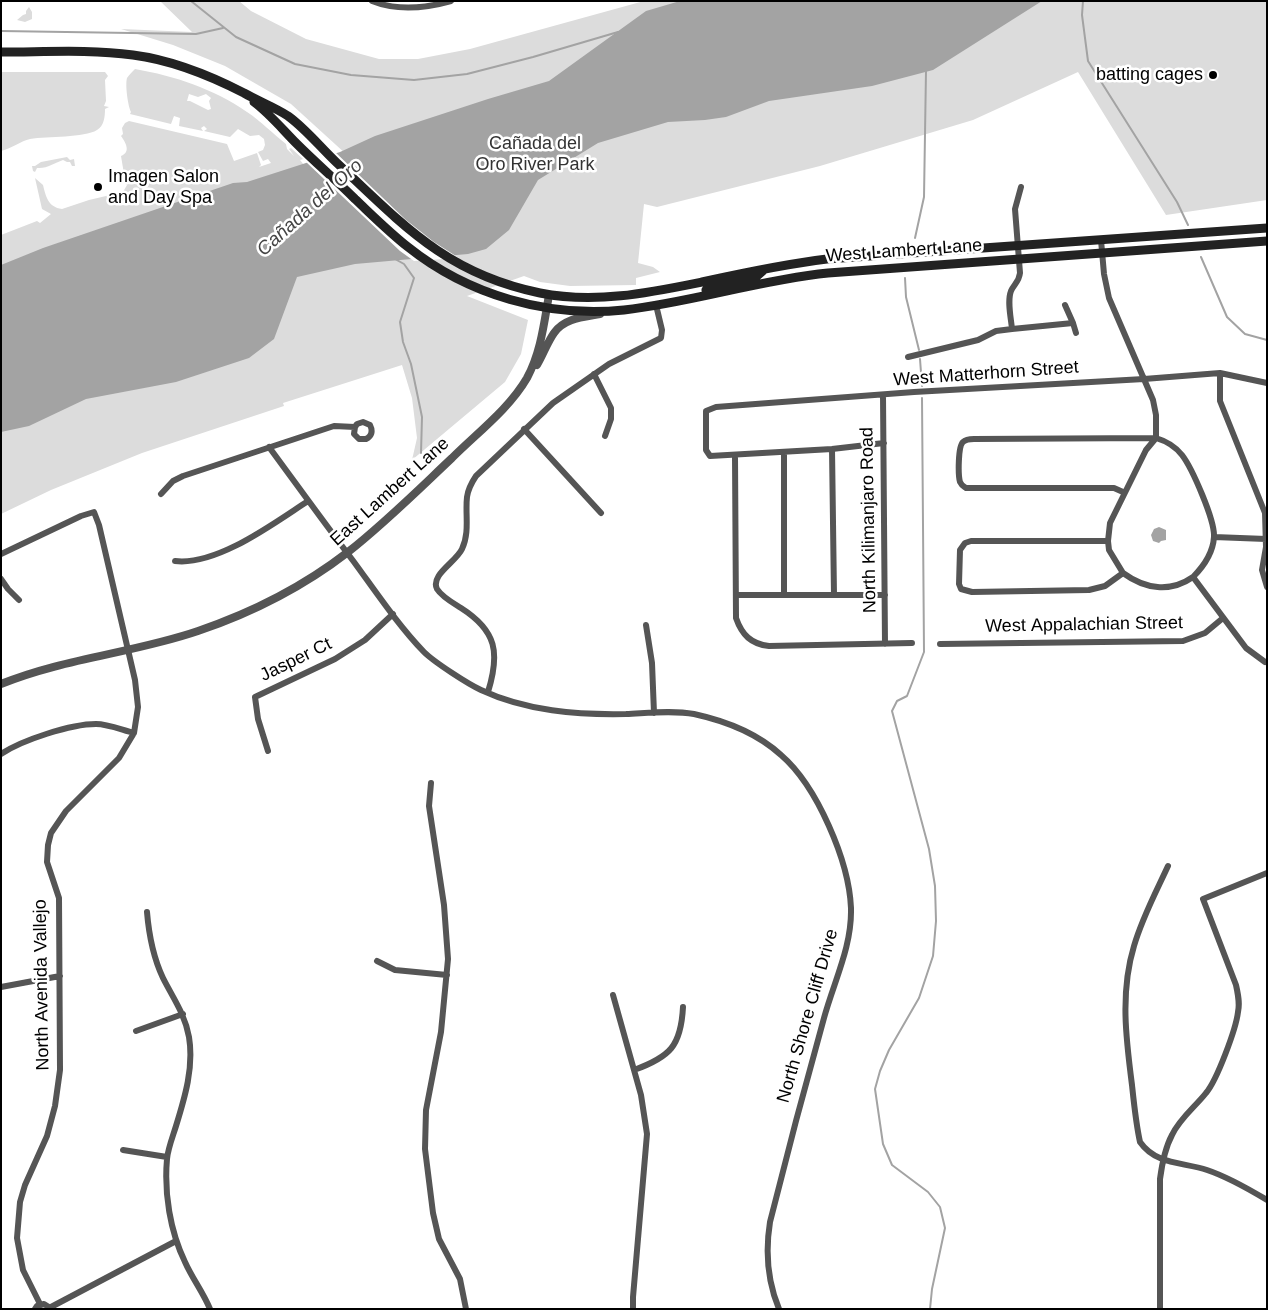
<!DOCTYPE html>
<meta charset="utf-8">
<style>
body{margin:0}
#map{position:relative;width:1268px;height:1310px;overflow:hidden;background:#fff;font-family:Arial,sans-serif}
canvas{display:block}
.frame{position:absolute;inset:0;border:2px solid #000;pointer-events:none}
</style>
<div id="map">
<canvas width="1268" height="1310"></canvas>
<div class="frame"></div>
</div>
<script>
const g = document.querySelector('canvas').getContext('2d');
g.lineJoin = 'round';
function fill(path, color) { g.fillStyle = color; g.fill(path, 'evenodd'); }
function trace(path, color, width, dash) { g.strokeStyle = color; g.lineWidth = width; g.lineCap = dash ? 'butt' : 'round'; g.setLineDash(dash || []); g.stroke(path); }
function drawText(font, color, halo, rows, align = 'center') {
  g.font = font + ' Arial,sans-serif'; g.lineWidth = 5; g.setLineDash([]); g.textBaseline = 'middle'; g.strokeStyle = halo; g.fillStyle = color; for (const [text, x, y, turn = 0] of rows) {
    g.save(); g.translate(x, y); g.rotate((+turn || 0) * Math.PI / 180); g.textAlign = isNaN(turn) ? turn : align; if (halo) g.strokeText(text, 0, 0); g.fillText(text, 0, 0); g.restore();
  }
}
fill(new Path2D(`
 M 160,1 L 239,1 L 251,11 L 306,39 L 379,59 L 418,59 L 470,49 L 644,1 L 1267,1 L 1267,200 L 1166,215 L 1078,72 L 973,120 L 820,166 L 657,207 L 644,204 L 638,263 L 653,267 L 660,272 L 636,278 L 636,285 L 570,286 L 540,282 L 524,276 L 467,296 L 528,320 L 521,354 L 505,382 L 412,460 L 417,438 L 412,398 L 402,365 L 283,403 L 284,406 L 142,453 L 51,490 L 1,514 L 1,235 L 37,221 L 40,223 L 51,214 L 42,209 L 35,178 L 43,185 C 46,197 48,207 62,209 L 89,200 L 123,192 L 127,185 L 122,181 L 125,180 L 121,156 C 131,152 126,143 121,136 L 123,134 L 122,128 L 125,123 L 129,121 L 227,144 L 234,161 L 257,153 L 261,165 L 259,167 L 271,163 L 268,159 L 263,161 L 258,152 L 263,150 L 265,145 L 264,139 L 259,135 L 250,136 L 238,129 L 230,137 L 204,131 L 207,129 L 204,126 L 201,128 L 203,131 L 179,126 L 180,118 L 174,116 L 171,124 L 130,114 L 131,112 C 128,106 125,85 127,78 C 129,75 132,72 135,69 C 175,76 214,89 247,112 C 261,121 273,134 286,144 L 287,149 L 294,156 L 289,149 L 291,148 L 303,159 L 300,160 L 309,171 L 380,185 L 291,104 L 225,66 L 173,45 L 121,29 L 192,32 ZM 189,94 L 198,97 L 206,94 L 211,98 L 209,101 L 211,109 L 208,110 L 190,101 L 187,101 Z
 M 29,7 L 32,12 L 32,19 L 25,22 L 17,20 L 23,15 L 26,14 L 26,11 Z
 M 1,72 L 105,72 L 108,76 L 105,80 L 106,101 L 104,106 L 109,107 L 105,109 C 105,117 104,126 97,130 C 84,138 48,136 30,139 C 21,141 12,148 1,151 Z
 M 67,157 L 70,160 L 74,159 L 75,166 L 72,166 L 70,162 L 67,162 L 63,160 C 54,163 47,169 37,168 L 35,172 L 33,171 L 32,166 L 35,166 L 41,162 Z`), '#dcdcdc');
fill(new Path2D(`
 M 680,1 L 1042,1 L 933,70 L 872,86 L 769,101 L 726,117 L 705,120 L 668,122 L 598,143 L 538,180 L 509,230 L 486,249 L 468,254 L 355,264 L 297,277 L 274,339 L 249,358 L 176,382 L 86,399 L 29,426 L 1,432 L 1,265 L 43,248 L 233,183 L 247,182 L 340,152 L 375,136 L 488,99 L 549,81 L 646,11 Z
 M 1159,527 L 1166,530 L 1166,540 L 1161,541 L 1159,543 L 1153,541 L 1151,535 L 1154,529 Z`), '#a3a3a3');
fill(new Path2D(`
 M 334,151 L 406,220 L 434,242 L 459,258 L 414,261 L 400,251 L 305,161 Z`), '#fff');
trace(new Path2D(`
 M 191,1 L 236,37 L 295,64 L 351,75 L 414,80 L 467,74 L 533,57 L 618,32
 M 1083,1 L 1082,15 L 1088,61 L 1177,202 L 1188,225
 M 1,31 L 196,34 L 223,28
 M 915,238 L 924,197 L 926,71
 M 1201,257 L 1227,317 L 1245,334 L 1267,340
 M 395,259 L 404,264 L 414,278 L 400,322 L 403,342 L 411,364 L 422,417 L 421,453
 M 905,278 L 906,297 L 919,350
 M 920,359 L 922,386
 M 922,398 L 924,652 L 907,696 L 897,701 L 892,711 L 929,849 L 935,886 L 936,921 L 933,956 L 919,998 L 889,1050 L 880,1071 L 875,1089 L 883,1144 L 892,1165 L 928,1192 L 940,1207 L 945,1228 L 932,1289 L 930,1309`), '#a3a3a3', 2);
trace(new Path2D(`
 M 372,1 C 397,11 426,8 451,1
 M 1021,187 L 1015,209 L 1020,273 C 1019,282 1014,284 1011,291 C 1007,301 1011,318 1012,329 L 1073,323 L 1076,333
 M 1101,240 L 1104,274 L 1109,298 L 1153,400 L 1156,415 L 1156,438 C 1166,441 1175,446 1182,455 C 1192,468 1215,520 1214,537 C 1213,553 1204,566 1193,577 L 1246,648 L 1265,662
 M 1065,305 L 1073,323
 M 908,357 L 978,340 L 996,331 L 1012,329
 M 1220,373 L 1220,401 L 1265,513 L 1266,547 L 1262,570 L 1267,587
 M 594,374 L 611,408 L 611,419 L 605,436
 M 883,395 L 885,644
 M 524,429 L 601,513
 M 884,443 L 832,449 L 710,456 L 706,450 L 706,411 L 716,407 L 914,392 L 1144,379 L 1220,373 L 1267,383
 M 269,447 C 297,485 325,524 354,562 C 376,592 398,625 424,652 C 434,662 468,684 481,690 C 526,711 577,715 626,714 C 648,713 673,710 694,714 C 726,721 757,733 781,755 C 817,786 849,861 851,908 C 852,947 834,981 824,1018 C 805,1086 787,1154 770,1222 C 765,1253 767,1280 779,1309
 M 832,449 L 834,595
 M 784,452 L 784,595
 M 735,456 L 736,618 C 742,635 751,644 769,646 L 912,643
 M 1123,492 L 1114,488 L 966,488 C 963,486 962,486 960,482 C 958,475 958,446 963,442 C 966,439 970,439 974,439 L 1156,438
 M 161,494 L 173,481 L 183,476 L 334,426 L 355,427 L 357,424 L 363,422 L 370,425 C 373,431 372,436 366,439 L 359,439 L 354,434 L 355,427
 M 1214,537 L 1266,539
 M 1108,541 L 971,541 L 965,543 L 960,550 L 959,584 L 961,589 L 972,592 L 1089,590 L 1105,586 L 1123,573 C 1145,589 1170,593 1193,577
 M 1,554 L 81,516 L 94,512 L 99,525 L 135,680 L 138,707 L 134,733 L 119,758 L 66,811 L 51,833 L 48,845 L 47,862 L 59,898 L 60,1070 L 55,1106 L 47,1136 L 25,1185 L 20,1202 L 17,1238 L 23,1270 L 40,1304
 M 175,561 C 217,566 274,523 308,501
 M 1123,573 L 1109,550 L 1108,541 L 1110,523 L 1146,450 L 1156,438
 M 1,579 L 8,589 L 19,600
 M 736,595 L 885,595
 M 646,625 L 652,663 L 654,713
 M 940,644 L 1183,641 L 1205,633 L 1223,618
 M 488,692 C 500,653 497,631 461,608 C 453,603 442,597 437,589 C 430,575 456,562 462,549 C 470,532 465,514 467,497 C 468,489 472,482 476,476 L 553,403 L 609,364 L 661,338 L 662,330 L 656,305
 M 268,751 L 258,719 L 255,697 L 335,659 L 365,640 L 393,614
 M 1,754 C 22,740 71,724 96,724 C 108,724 122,730 134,733
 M 431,783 L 429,806 L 444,905 L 448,959 L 441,1032 L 426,1110 L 425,1149 L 433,1213 L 439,1239 L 460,1279 L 466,1309
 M 1168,866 C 1156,892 1142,918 1134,946 C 1120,992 1126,1039 1132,1085 C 1134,1104 1136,1124 1140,1142 C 1156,1165 1183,1162 1207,1170 C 1228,1177 1247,1188 1267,1200
 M 147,912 C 149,936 153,957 163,978 C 173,998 185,1014 189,1037 C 194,1067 185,1097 176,1126 C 173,1136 168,1148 167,1159 C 164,1193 170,1231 185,1262 C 192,1278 203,1292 210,1309
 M 377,961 L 395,970 L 447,975
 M 1,987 L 60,976
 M 613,995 L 641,1095 L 647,1134 L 633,1297 L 633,1309
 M 136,1031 L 183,1014
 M 634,1070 C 670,1057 681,1046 683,1007
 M 123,1150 L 167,1157
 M 51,1307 L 176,1241
 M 35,1309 L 37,1306 L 44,1304 L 52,1309
 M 1160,1309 L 1160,1179 C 1162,1164 1165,1148 1172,1135 C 1180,1118 1195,1107 1206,1093 C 1217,1080 1236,1029 1238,1012 C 1240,1003 1238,994 1236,985 L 1203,899 L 1267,873`), '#555', 6);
trace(new Path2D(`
 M 537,365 C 543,355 547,343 554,333 C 564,318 584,317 600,314
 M 1,684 C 65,658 134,653 198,631 C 251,613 304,586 348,552 C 385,523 418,490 452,458 C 477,433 509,409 527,378 C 541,352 544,323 549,295`), '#555', 8);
trace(new Path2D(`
 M 1,52 C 45,52 90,49 133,55 C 172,60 209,75 244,93 C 258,101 274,107 288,116 C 306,129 321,148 337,163 C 403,225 447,274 540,293 C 595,304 648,293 702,282 C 743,273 785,264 827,259 L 1267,228
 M 254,102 C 270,114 283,130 297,144 C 316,163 336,180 355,199 C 372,215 389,232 408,247 C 468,295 548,318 624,310 C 693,302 759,280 828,273 L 1267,241
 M 706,290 L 713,287 L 756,277 L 765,269`), '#222', 9);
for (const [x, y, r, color] of [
 [1213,75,5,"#000"],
 [98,187,5,"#000"]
]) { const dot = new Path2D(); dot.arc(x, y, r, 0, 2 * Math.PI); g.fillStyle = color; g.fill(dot); trace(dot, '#fff', 2); }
drawText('18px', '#000', '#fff', [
 ["batting cages",1203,75],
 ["Imagen Salon",108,177,"left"],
 ["and Day Spa",108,198,"left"]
], 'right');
drawText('18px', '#333', '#fff', [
 ["Cañada del",535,144],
 ["Oro River Park",535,165]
]);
drawText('18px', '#000', '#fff', [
 ["West Lambert Lane",904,251,-4],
 ["West Matterhorn Street",986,374,-4],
 ["East Lambert Lane",390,492,-42],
 ["North Kilimanjaro Road",869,520,-91],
 ["West Appalachian Street",1084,625,-1],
 ["Jasper Ct",296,660,-26],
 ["North Avenida Vallejo",42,985,-91],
 ["North Shore Cliff Drive",808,1016,-74]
]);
drawText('italic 19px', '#444', '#fff', [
 ["Cañada del Oro",310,208,-42]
]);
</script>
